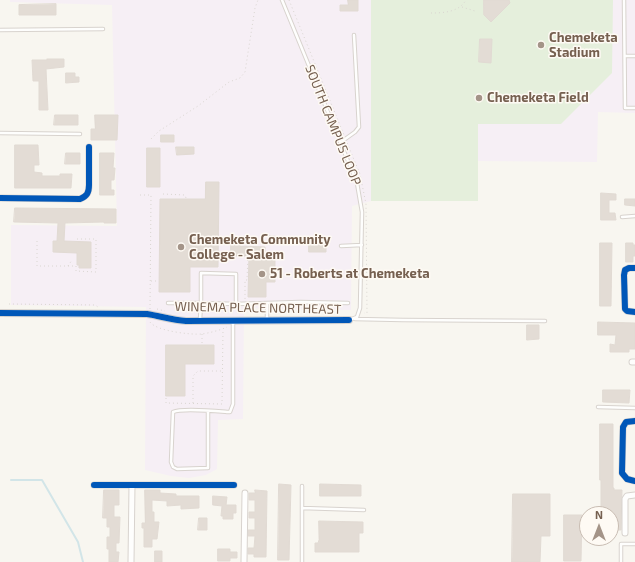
<!DOCTYPE html>
<style>
body{margin:0}
#map{position:relative;width:635px;height:562px;overflow:hidden;background:#f8f6f0;font-family:"Exo 2",sans-serif}
canvas{display:block}
.north{position:absolute;left:579px;top:506px;width:40px;height:40px;box-sizing:border-box;background:#fefaf4;border:1px solid #c8bcb2;border-radius:50%;rotate:0deg;font-size:11px;font-weight:700;line-height:16px;text-align:center;color:#766050}
.north::after{content:'';display:block;margin:auto;width:14px;height:18px;background:#a49488;clip-path:polygon(50% 0,100% 100%,50% 72%,0 100%)}
</style>
<div id="map">
<canvas width="635" height="562"></canvas>
<div class="north">N</div>
</div>
<script>
const g = document.querySelector('canvas').getContext('2d');
g.lineJoin = 'round';
function fill(path, color) { g.fillStyle = color; g.fill(path, 'evenodd'); }
function trace(path, color, width, dash) { g.strokeStyle = color; g.lineWidth = width; g.lineCap = dash ? 'butt' : 'round'; g.setLineDash(dash || []); g.stroke(path); }
function drawText(font, color, halo, rows, align = 'center') {
  g.font = font + ' "Exo 2",sans-serif'; g.lineWidth = 3; g.setLineDash([]); g.textBaseline = 'middle'; g.strokeStyle = halo; g.fillStyle = color; for (const [text, x, y, turn = 0] of rows) {
    g.save(); g.translate(x, y); g.rotate((+turn || 0) * Math.PI / 180); g.textAlign = isNaN(turn) ? turn : align; if (halo) g.strokeText(text, 0, 0); g.fillText(text, 0, 0); g.restore();
  }
}
fill(new Path2D(`
 M 10,0 L 635,0 L 635,113 L 598,112 L 597,162 L 478,161 L 478,201 L 371,201 L 352,206 L 351,310 L 244,308 L 243,419 L 218,420 L 217,469 L 206,475 L 189,478 L 171,476 L 145,470 L 146,307 L 11,305 L 11,225 L 117,226 L 112,5 L 10,2 Z`), '#f6eff5');
fill(new Path2D(`
 M 371,0 L 613,0 L 612,73 L 561,124 L 478,124 L 478,201 L 371,201 Z`), '#e5efdc');
trace(new Path2D(`
 M 11,480 L 42,480 L 78,542 L 83,562`), '#d2e5e8', 2);
const building = new Path2D(`
 M 348,0 L 358,0 L 358,11 L 340,11 L 340,5 L 348,5 Z
 M 484,0 L 509,0 L 510,3 L 491,22 L 484,15 Z
 M 56,4 L 56,15 L 19,15 L 19,5 Z
 M 480,39 L 492,39 L 491,63 L 479,62 Z
 M 47,59 L 64,59 L 64,67 L 46,69 L 48,110 L 39,110 L 39,81 L 33,81 L 32,60 L 47,60 Z
 M 66,73 L 75,73 L 75,77 L 79,77 L 79,82 L 66,83 Z
 M 55,115 L 78,115 L 78,125 L 54,125 Z
 M 95,115 L 118,115 L 117,140 L 91,140 L 91,129 L 95,129 Z
 M 161,135 L 174,135 L 174,142 L 161,142 Z
 M 15,145 L 38,145 L 39,165 L 34,165 L 34,172 L 42,173 L 42,176 L 60,176 L 60,174 L 72,174 L 71,188 L 15,188 Z
 M 176,147 L 194,147 L 194,154 L 177,155 Z
 M 147,148 L 160,148 L 160,187 L 147,187 Z
 M 66,153 L 80,153 L 80,164 L 65,164 Z
 M 100,153 L 114,153 L 113,168 L 115,168 L 114,180 L 111,180 L 111,190 L 114,190 L 114,195 L 100,195 Z
 M 206,182 L 219,182 L 218,267 L 190,267 L 190,292 L 159,292 L 160,199 L 205,199 Z
 M 601,193 L 616,194 L 616,200 L 609,200 L 609,213 L 615,213 L 616,220 L 601,220 Z
 M 625,199 L 635,199 L 635,206 L 625,205 Z
 M 15,208 L 116,209 L 116,223 L 104,223 L 104,222 L 65,223 L 64,241 L 91,242 L 91,268 L 79,268 L 79,265 L 77,265 L 77,253 L 53,252 L 53,241 L 57,241 L 58,223 L 14,222 Z
 M 269,236 L 286,237 L 286,244 L 269,244 Z
 M 231,242 L 240,242 L 240,246 L 265,247 L 265,260 L 275,260 L 275,282 L 266,282 L 266,297 L 248,297 L 249,256 L 231,256 Z
 M 309,242 L 326,242 L 326,252 L 309,252 Z
 M 600,243 L 612,243 L 611,306 L 600,306 Z
 M 626,243 L 633,243 L 633,245 L 635,245 L 635,256 L 633,256 L 633,262 L 626,262 Z
 M 598,322 L 635,323 L 635,349 L 629,349 L 629,352 L 610,352 L 610,344 L 615,345 L 616,335 L 598,335 Z
 M 527,325 L 539,325 L 539,339 L 527,340 Z
 M 166,345 L 214,345 L 214,364 L 185,364 L 185,396 L 166,396 Z
 M 603,390 L 630,390 L 629,403 L 603,402 Z
 M 600,424 L 613,424 L 613,488 L 614,488 L 614,490 L 622,490 L 621,530 L 611,530 L 611,514 L 601,514 L 601,480 L 600,480 Z
 M 279,484 L 291,485 L 289,560 L 278,560 Z
 M 320,484 L 361,485 L 361,496 L 320,496 Z
 M 104,490 L 119,490 L 119,505 L 114,505 L 114,517 L 120,517 L 119,543 L 116,543 L 116,552 L 119,552 L 118,562 L 109,562 L 109,549 L 107,549 L 107,537 L 110,537 L 110,527 L 107,527 L 107,518 L 103,518 Z
 M 145,490 L 160,490 L 160,493 L 176,494 L 176,496 L 199,496 L 199,508 L 181,509 L 181,505 L 167,506 L 167,501 L 152,500 L 152,512 L 154,512 L 154,522 L 159,522 L 157,539 L 152,539 L 152,547 L 144,547 L 144,528 L 142,528 L 142,523 L 145,523 Z
 M 255,490 L 267,491 L 266,557 L 254,557 L 254,554 L 248,554 L 248,548 L 254,548 L 255,536 L 248,536 L 248,530 L 255,530 L 255,518 L 249,518 L 249,512 L 255,512 L 255,500 L 249,500 L 249,493 L 255,493 Z
 M 513,494 L 550,494 L 550,536 L 541,536 L 540,562 L 512,562 Z
 M 213,496 L 227,497 L 226,505 L 236,505 L 236,513 L 233,513 L 233,519 L 223,519 L 223,516 L 221,516 L 222,506 L 213,505 Z
 M 564,515 L 582,515 L 581,561 L 564,561 Z
 M 199,518 L 207,518 L 207,530 L 198,530 Z
 M 319,521 L 363,522 L 363,533 L 359,533 L 359,552 L 315,552 L 315,543 L 318,543 L 319,540 Z
 M 218,549 L 230,549 L 230,552 L 237,552 L 237,558 L 230,558 L 230,561 L 218,561 Z
 M 155,551 L 162,551 L 162,562 L 155,562 Z`);
fill(building, '#e3dcd5');
trace(building, '#e1dad3', 1);
const service = new Path2D(`
 M 282,0 L 357,183 L 362,212 L 360,308 L 357,317 L 349,320
 M 624,0 L 625,108 L 635,108
 M 0,30 L 103,29
 M 625,56 L 635,56
 M 0,133 L 80,134
 M 341,142 L 355,132 L 359,127 L 354,35
 M 622,217 L 635,216
 M 341,246 L 362,245
 M 201,273 L 236,274 L 236,304 L 201,303 Z
 M 168,303 L 201,303 L 200,320
 M 267,303 L 300,302 L 348,303
 M 236,304 L 267,303 L 267,319
 M 355,319 L 403,320 L 545,321
 M 598,407 L 635,408
 M 208,411 L 208,468 L 177,469 L 173,467 L 171,462 L 173,412 C 182,408 215,411 227,412 L 230,412 L 233,404 L 233,322
 M 302,508 L 364,510
 M 302,562 L 302,486
 M 621,562 L 621,544 L 635,544`);
const minor = new Path2D(`
 M 0,198 L 80,199 C 87,196 89,193 89,185 L 89,147
 M 635,268 L 629,268 L 625,270 L 624,275 L 625,309 L 627,311 L 635,312
 M 632,362 L 635,362
 M 635,421 L 626,422 L 623,427 L 622,473 L 627,479 L 635,481
 M 94,485 L 234,485
 M 625,533 L 625,499 L 627,496 L 635,495
 M 131,562 L 132,485
 M 244,562 L 245,493`);
const tertiary = new Path2D(`
 M 0,313 L 147,314 C 160,316 172,320 186,321 C 240,321 294,320 349,320`);
trace(service, '#d8d3ce', 4.5);
trace(minor, '#d8d3ce', 7);
trace(tertiary, '#d8d3ce', 8);
trace(new Path2D(`
 M 289,0 L 344,135
 M 462,7 L 475,11
 M 431,13 C 444,13 459,12 466,0
 M 151,139 L 159,131 L 198,106 L 229,82 L 240,78 L 245,72 L 255,8 L 258,0
 M 347,143 L 360,174 L 366,204 L 367,313 L 364,313
 M 163,194 L 185,195 L 186,198
 M 140,195 L 151,195 L 150,309
 M 37,241 L 37,266 L 76,266 L 76,271 L 96,272 L 96,239 L 76,239
 M 241,256 L 248,255 L 247,280 L 245,280 L 245,299
 M 68,266 L 72,260
 M 151,281 L 157,281
 M 9,304 L 95,305 L 98,307
 M 157,309 L 165,311
 M 150,322 C 156,331 191,335 202,334 C 209,333 221,330 227,327
 M 202,334 L 202,343
 M 166,398 L 166,403 L 222,404 L 223,329
 M 193,403 L 193,376 L 198,371 L 221,371`), '#dad6d1', 1, [1, 3]);
trace(service, '#fefefd', 2.5);
trace(minor, '#fefefd', 5);
trace(tertiary, '#fefefd', 6);
trace(new Path2D(`
 M 0,198 L 80,199 C 87,196 89,193 89,185 L 89,147
 M 635,268 L 629,268 L 625,270 L 624,275 L 625,309 L 627,311 L 635,312
 M 0,313 L 147,314 C 160,316 172,320 186,321 C 240,321 294,320 349,320
 M 635,421 L 626,422 L 623,427 L 622,473 L 627,479 L 635,481
 M 94,485 L 234,485`), '#0057b8', 6);
for (const [x, y, r, color] of [
 [541,45,4,"#a49488"],
 [479,98,4,"#a49488"],
 [181,247,4,"#a49488"],
 [262,274,4,"#a49488"]
]) { const dot = new Path2D(); dot.arc(x, y, r, 0, 2 * Math.PI); g.fillStyle = color; g.fill(dot); trace(dot, '#fefaf4', 1.5); }
drawText('bold 13px', '#766050', '#fefaf4', [
 ["Chemeketa",549,38],
 ["Stadium",549,53],
 ["Chemeketa Field",487,98],
 ["Chemeketa Community",189,240],
 ["College - Salem",189,255],
 ["51 - Roberts at Chemeketa",270,274]
], 'left');
drawText('13px', '#766050', '#fefaf4', [
 ["SOUTH CAMPUS LOOP",333,125,68],
 ["WINEMA PLACE NORTHEAST",258,308,1]
]);
</script>
